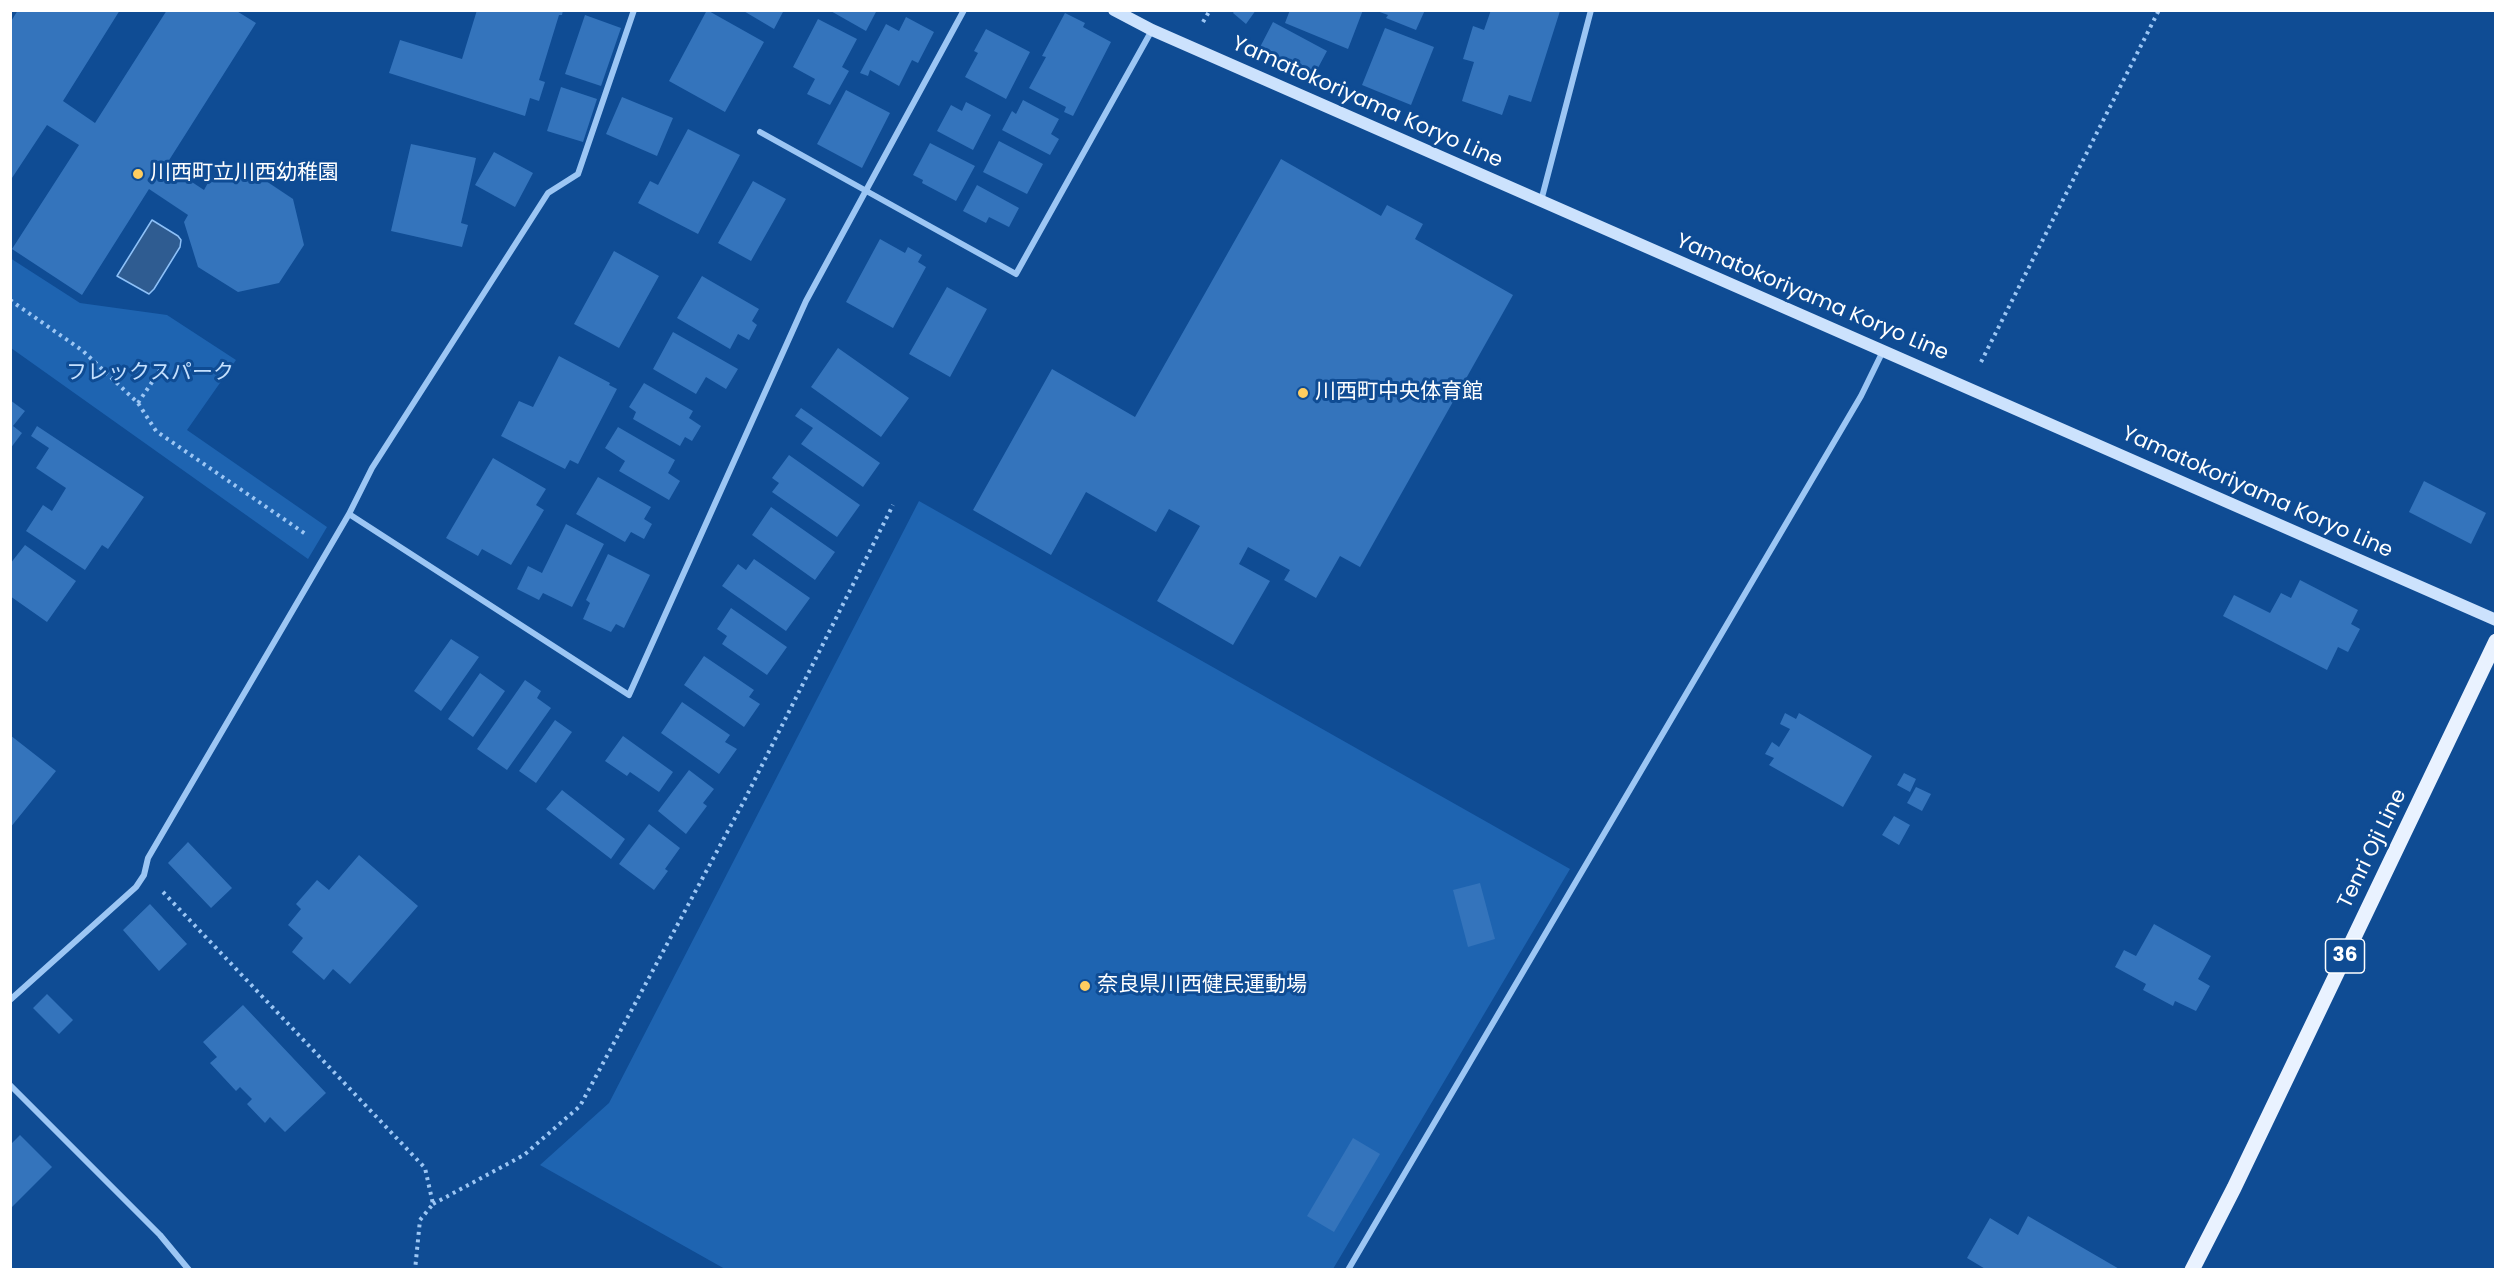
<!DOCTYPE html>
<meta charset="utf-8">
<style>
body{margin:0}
#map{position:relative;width:2506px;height:1280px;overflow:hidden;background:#0f4c94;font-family:Poppins,sans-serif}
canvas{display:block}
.frame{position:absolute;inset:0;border:12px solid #fff;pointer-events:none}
</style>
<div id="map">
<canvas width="2506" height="1280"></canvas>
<div class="frame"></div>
</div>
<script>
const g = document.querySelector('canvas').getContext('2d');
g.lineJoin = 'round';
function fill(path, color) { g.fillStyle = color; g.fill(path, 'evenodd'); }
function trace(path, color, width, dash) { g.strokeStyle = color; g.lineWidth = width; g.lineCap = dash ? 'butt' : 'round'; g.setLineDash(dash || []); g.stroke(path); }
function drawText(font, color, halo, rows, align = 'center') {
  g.font = font + ' Poppins,"Noto Sans JP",sans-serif'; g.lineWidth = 6; g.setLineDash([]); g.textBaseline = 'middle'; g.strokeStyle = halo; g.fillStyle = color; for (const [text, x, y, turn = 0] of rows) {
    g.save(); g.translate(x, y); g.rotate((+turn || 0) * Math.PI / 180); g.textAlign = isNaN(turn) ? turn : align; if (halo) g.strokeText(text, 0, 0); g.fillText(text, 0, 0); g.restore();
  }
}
fill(new Path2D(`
 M 10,258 L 80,303 L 167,315 L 236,360 L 187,430 L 327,527 L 308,559 L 11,348 Z
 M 919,501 L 1570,869 L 1333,1269 L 725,1269 L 540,1165 L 609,1103 Z`), '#1e64b1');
const water = new Path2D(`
 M 152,220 L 178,236 L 181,240 L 180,247 L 154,289 L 149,294 L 117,276 Z`);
fill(water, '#2f5c91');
trace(water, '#8ec1f8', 1.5);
fill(new Path2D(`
 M 18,10 L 120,10 L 63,101 L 95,123 L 167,10 L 235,10 L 256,23 L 166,165 L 204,190 L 209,181 L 254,173 L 293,199 L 304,245 L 279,283 L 238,292 L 198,267 L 184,222 L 188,215 L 149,189 L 82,295 L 12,249 L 79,145 L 47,125 L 10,181 L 10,23 Z
 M 477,10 L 563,10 L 562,15 L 559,15 L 539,80 L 545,82 L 539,101 L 530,98 L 525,116 L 389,73 L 400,40 L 462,59 Z
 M 707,10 L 764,42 L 725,112 L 669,81 Z
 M 742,10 L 784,10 L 774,29 Z
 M 829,10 L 877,10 L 866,31 Z
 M 1235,10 L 1256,10 L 1246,24 L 1233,13 Z
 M 1290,10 L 1363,10 L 1348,49 L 1285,23 Z
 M 1425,10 L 1416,30 L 1386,18 L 1388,15 L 1377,11 Z
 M 1491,10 L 1560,11 L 1531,102 L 1509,95 L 1502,115 L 1462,101 L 1474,62 L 1463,59 L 1473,26 L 1484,30 Z
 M 1065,13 L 1085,23 L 1083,27 L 1111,42 L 1073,116 L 1064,112 L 1066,107 L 1029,88 L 1046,57 L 1042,56 Z
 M 585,15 L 621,28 L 601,86 L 565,74 Z
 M 906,17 L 934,32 L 918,63 L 912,60 L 899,86 L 870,70 L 868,76 L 860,73 L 886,24 L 899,31 Z
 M 818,19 L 857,39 L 842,67 L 849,71 L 830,105 L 807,94 L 815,79 L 793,67 Z
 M 1273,22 L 1327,51 L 1312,79 L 1258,51 Z
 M 1385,28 L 1434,47 L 1411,105 L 1362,85 Z
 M 986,29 L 1030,52 L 1006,99 L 965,77 L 978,53 L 974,51 Z
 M 561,87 L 597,99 L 583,142 L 547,131 Z
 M 846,90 L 890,113 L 862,168 L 817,144 Z
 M 622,97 L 673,118 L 657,156 L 606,134 Z
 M 1023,100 L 1059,119 L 1051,134 L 1059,139 L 1050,155 L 1002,130 L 1012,111 L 1016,114 Z
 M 966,102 L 991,115 L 973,150 L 937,131 L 951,105 L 962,111 Z
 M 688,129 L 740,155 L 698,234 L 638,203 L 650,181 L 658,185 Z
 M 999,141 L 1043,164 L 1027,194 L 983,172 Z
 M 930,143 L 975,166 L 956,201 L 922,183 L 923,180 L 913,175 Z
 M 411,144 L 476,158 L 461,223 L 468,225 L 462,247 L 391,231 Z
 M 494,152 L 533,173 L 515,207 L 475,185 Z
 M 1281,159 L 1381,216 L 1387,205 L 1423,224 L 1415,239 L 1513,295 L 1360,567 L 1340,556 L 1316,598 L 1284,580 L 1290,570 L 1248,547 L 1239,564 L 1270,581 L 1233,645 L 1157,601 L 1200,526 L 1169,509 L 1156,532 L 1086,492 L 1051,555 L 973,510 L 1052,369 L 1135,417 Z
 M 753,181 L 786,199 L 751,261 L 718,243 Z
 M 977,185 L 1019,208 L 1009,227 L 989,217 L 986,223 L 963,211 Z
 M 880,239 L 905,253 L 908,247 L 922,255 L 918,262 L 926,267 L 893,328 L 846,302 Z
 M 614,251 L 659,276 L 619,348 L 574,324 Z
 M 702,276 L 759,309 L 752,321 L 757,325 L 749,340 L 738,334 L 730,349 L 677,318 Z
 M 947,287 L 987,309 L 950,377 L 909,354 Z
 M 673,332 L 738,369 L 726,389 L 706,377 L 696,394 L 653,369 Z
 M 838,348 L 909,398 L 881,437 L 811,387 Z
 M 559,356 L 610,383 L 609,385 L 617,389 L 578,464 L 570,460 L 565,469 L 501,436 L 519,401 L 533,407 Z
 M 644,383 L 693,411 L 689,418 L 701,426 L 692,441 L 685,437 L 680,446 L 633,419 L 636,412 L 629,407 Z
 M 10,400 L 25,411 L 13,426 L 22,433 L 10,449 Z
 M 801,408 L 880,463 L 863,487 L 801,444 L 813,428 L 795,416 Z
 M 37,426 L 144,497 L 108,549 L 102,545 L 85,570 L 26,531 L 43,505 L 52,511 L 66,488 L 36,468 L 49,448 L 31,436 Z
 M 618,427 L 675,460 L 668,473 L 680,481 L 669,500 L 619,471 L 625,461 L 605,448 Z
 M 789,455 L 860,505 L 837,537 L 772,492 L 779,483 L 772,478 Z
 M 493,458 L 546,489 L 536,505 L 544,510 L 511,565 L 482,549 L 478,556 L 446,538 Z
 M 598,477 L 651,507 L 644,519 L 652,524 L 644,539 L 631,532 L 625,542 L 576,514 Z
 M 2424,481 L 2486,513 L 2471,544 L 2409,512 Z
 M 771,507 L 835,552 L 815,580 L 752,535 Z
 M 566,524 L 604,544 L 572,607 L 543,593 L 539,600 L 517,589 L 528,566 L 542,573 Z
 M 25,545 L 76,581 L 47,622 L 10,596 L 10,564 Z
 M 608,554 L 650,575 L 624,628 L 616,624 L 611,632 L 583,619 L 590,603 L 586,600 Z
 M 754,559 L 810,598 L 786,631 L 722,586 L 738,564 L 746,570 Z
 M 2300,580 L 2358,610 L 2351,624 L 2360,629 L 2348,652 L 2338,647 L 2327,670 L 2223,616 L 2234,595 L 2270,613 L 2281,593 L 2291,598 Z
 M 731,608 L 787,647 L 767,675 L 722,644 L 727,636 L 717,629 Z
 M 451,639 L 479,657 L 441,711 L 414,691 Z
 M 704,656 L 754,690 L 749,697 L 760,704 L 744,727 L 684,685 Z
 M 480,673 L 505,691 L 473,737 L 448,719 Z
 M 525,680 L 541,691 L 537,698 L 551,708 L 507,770 L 477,749 Z
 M 682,702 L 730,735 L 725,742 L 737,749 L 719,774 L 661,733 Z
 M 1785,713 L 1796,719 L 1799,713 L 1872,756 L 1843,807 L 1769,765 L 1774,758 L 1765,754 L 1772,742 L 1779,747 L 1790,729 L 1780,724 Z
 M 555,720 L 572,732 L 536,783 L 519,771 Z
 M 10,735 L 56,771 L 10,828 Z
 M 623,736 L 673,772 L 659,792 L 630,772 L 627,776 L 605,761 Z
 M 689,770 L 714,789 L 703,803 L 707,806 L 686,834 L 658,811 Z
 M 1904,773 L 1916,779 L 1910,792 L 1897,785 Z
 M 1916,787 L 1931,794 L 1922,811 L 1907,803 Z
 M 562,790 L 625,839 L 611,859 L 546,809 Z
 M 1894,816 L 1910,825 L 1899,845 L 1882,835 Z
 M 649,824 L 680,848 L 665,869 L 668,871 L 654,890 L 619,864 Z
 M 188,842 L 232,888 L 211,908 L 168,863 Z
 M 359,855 L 418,906 L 350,984 L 333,969 L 324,980 L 292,952 L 303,938 L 288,925 L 301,909 L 296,904 L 317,880 L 329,890 Z
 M 1480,883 L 1495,939 L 1468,947 L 1453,890 Z
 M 150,904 L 187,944 L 159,971 L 123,930 Z
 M 2154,924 L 2211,956 L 2198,979 L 2210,986 L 2196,1011 L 2175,1001 L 2173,1006 L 2143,990 L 2146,984 L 2115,967 L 2124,950 L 2136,956 Z
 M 47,994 L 73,1020 L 59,1034 L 33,1008 Z
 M 243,1005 L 326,1093 L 285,1132 L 270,1117 L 265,1123 L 247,1104 L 252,1099 L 240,1087 L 236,1091 L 210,1063 L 217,1057 L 203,1042 Z
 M 20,1135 L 52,1167 L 10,1209 L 10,1145 Z
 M 1353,1138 L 1380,1154 L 1334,1232 L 1307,1216 Z
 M 2028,1216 L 2121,1270 L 1987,1270 L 1967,1258 L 1990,1218 L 2018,1235 Z`), '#3474bc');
trace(new Path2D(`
 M 1203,22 L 1210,10
 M 10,300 L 83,351 L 138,403 L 156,431 L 307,535
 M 1981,362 L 2159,10
 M 138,403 L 162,367
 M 163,892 L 425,1168 L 433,1204 L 420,1220 L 415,1270
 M 433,1204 L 524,1155 L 580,1106 L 744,801 L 893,505`), '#9cc6f4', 4, [3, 4.5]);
trace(new Path2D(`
 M 760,132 L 1016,274 L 1152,30
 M 1541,201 L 1591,10
 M 349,514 L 629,695 L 806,301 L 964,10
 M 10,1000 L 136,887 L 144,875 L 148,858 L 349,514 L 372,468 L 548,193 L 578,174 L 634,10
 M 10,1085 L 160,1235 L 189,1270
 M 1348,1270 L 1861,396 L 1883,351`), '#9cc6f4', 6);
trace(new Path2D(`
 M 1114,10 L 1152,30 L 2496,620`), '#cce2fd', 12);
trace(new Path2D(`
 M 2192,1270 L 2234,1188 L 2496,641`), '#e9f2ff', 15);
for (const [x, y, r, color] of [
 [138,174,6,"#ffcd5f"],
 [1303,393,6,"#ffcd5f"],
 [1085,986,6,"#ffcd5f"]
]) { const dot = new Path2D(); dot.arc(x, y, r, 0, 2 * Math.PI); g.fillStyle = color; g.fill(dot); trace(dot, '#0f4c94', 2); }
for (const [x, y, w] of [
 [2345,956,39]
]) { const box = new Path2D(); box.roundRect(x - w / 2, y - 17, w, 34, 4.5); g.fillStyle = '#0f4c94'; g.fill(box); trace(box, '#fff', 1.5); }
drawText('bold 20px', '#fff', null, [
 ["36",2345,956]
]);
drawText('21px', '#fff', '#0f4c94', [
 ["Yamatokoriyama Koryo Line",1367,103,24],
 ["Yamatokoriyama Koryo Line",1812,298,23],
 ["Yamatokoriyama Koryo Line",2257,493,24],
 ["Tenri Oji Line",2373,849,-64]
]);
drawText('21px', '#fff', '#0f4c94', [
 ["川西町立川西幼稚園",150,174],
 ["川西町中央体育館",1315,393],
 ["奈良県川西健民運動場",1097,986]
], 'left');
drawText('21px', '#c4e0fe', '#0f4c94', [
 ["フレックスパーク",150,374]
]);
</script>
